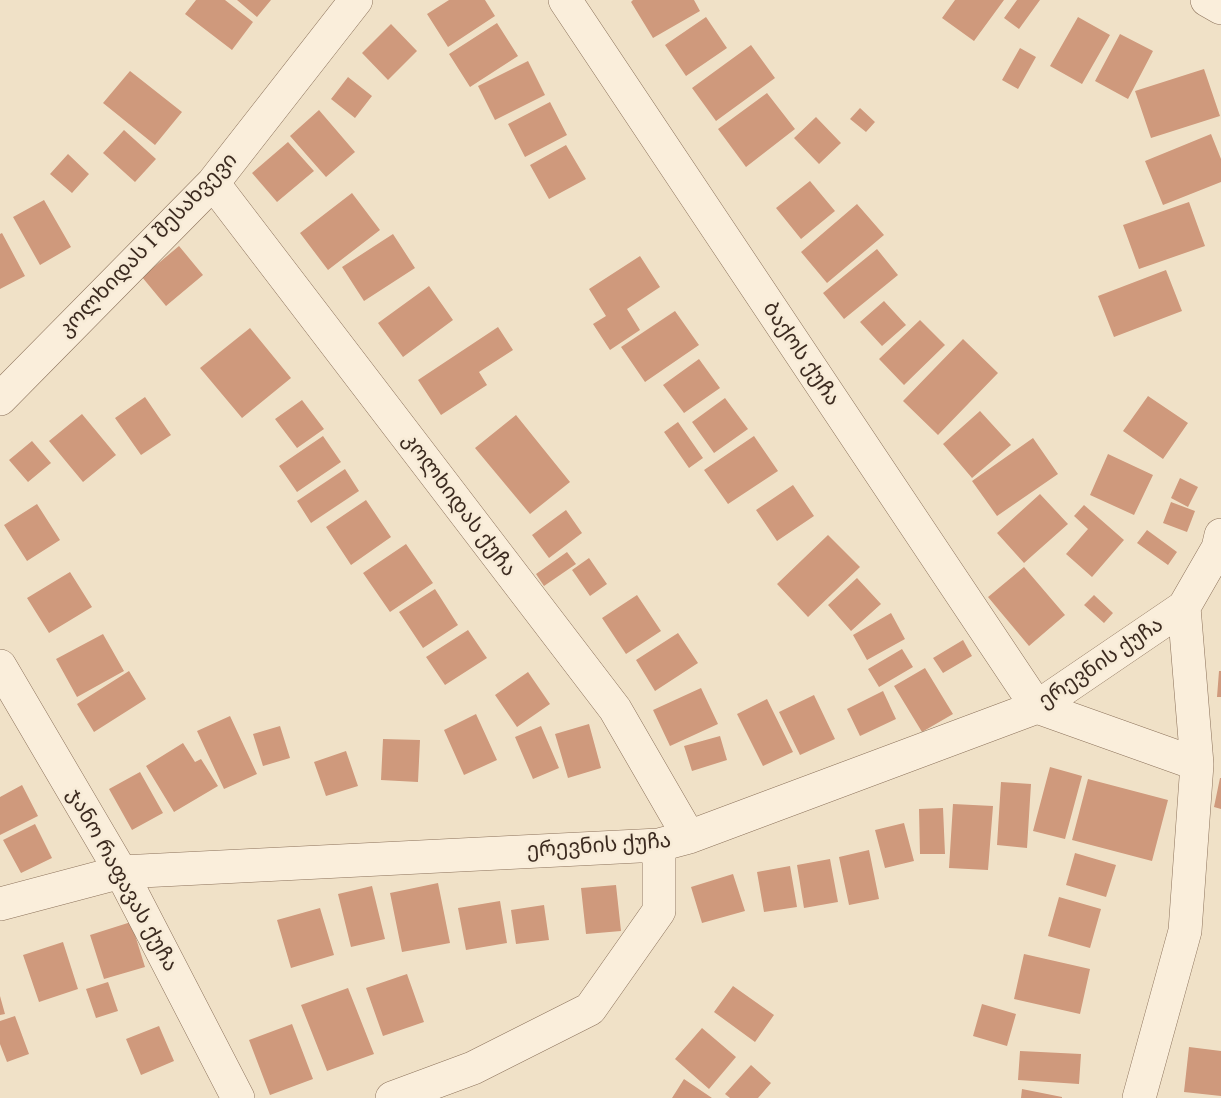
<!DOCTYPE html>
<meta charset="utf-8">
<style>
body{margin:0}
canvas{display:block;background:#f0e1c7}
</style>
<canvas width="1221" height="1098"></canvas>
<script>
const g = document.querySelector('canvas').getContext('2d');
g.lineJoin = 'round';
function fill(path, color) { g.fillStyle = color; g.fill(path, 'evenodd'); }
function trace(path, color, width, dash) { g.strokeStyle = color; g.lineWidth = width; g.lineCap = dash ? 'butt' : 'round'; g.setLineDash(dash || []); g.stroke(path); }
function drawText(font, color, halo, rows, align = 'center') {
  g.font = font + ' "PT Serif","Noto Sans Georgian",serif'; g.lineWidth = 5; g.setLineDash([]); g.textBaseline = 'middle'; g.strokeStyle = halo; g.fillStyle = color; for (const [text, x, y, turn = 0] of rows) {
    g.save(); g.translate(x, y); g.rotate((+turn || 0) * Math.PI / 180); g.textAlign = isNaN(turn) ? turn : align; if (halo) g.strokeText(text, 0, 0); g.fillText(text, 0, 0); g.restore();
  }
}
fill(new Path2D(`
 M 196,0 L 225,0 L 253,22 L 232,50 L 185,14 Z
 M 237,0 L 271,0 L 257,17 Z
 M 449,0 L 485,0 L 495,16 L 448,47 L 427,14 Z
 M 633,0 L 694,0 L 700,11 L 653,38 L 631,2 Z
 M 955,0 L 1004,0 L 974,41 L 942,18 Z
 M 1017,0 L 1040,0 L 1019,29 L 1004,18 Z
 M 706,17 L 727,48 L 686,76 L 665,45 Z
 M 1078,17 L 1110,35 L 1082,84 L 1050,66 Z
 M 497,23 L 518,56 L 470,87 L 449,54 Z
 M 391,24 L 417,51 L 388,80 L 362,53 Z
 M 1120,34 L 1153,51 L 1128,99 L 1095,81 Z
 M 751,45 L 775,78 L 716,121 L 692,88 Z
 M 1020,48 L 1036,57 L 1018,89 L 1002,80 Z
 M 528,61 L 545,95 L 495,120 L 478,86 Z
 M 1204,69 L 1220,116 L 1151,138 L 1135,91 Z
 M 130,71 L 182,112 L 155,145 L 103,103 Z
 M 348,77 L 372,96 L 355,118 L 331,99 Z
 M 767,93 L 795,129 L 746,167 L 718,129 Z
 M 550,102 L 567,135 L 525,157 L 508,124 Z
 M 860,108 L 875,122 L 866,132 L 850,119 Z
 M 319,110 L 355,152 L 326,177 L 290,136 Z
 M 816,117 L 841,143 L 819,164 L 794,138 Z
 M 124,130 L 156,159 L 135,182 L 103,153 Z
 M 1211,134 L 1221,159 L 1221,182 L 1163,205 L 1145,161 Z
 M 288,142 L 314,171 L 277,202 L 252,173 Z
 M 566,145 L 586,179 L 549,199 L 530,165 Z
 M 68,154 L 89,174 L 72,193 L 50,174 Z
 M 810,181 L 835,211 L 801,239 L 776,208 Z
 M 352,193 L 380,230 L 328,270 L 300,233 Z
 M 44,200 L 71,247 L 40,265 L 13,217 Z
 M 1189,202 L 1205,246 L 1139,269 L 1123,225 Z
 M 857,204 L 884,235 L 827,283 L 801,252 Z
 M 2,233 L 25,276 L 0,289 L 0,234 Z
 M 393,234 L 415,268 L 364,301 L 342,267 Z
 M 179,246 L 203,275 L 166,306 L 142,277 Z
 M 877,249 L 898,275 L 844,319 L 823,293 Z
 M 640,256 L 660,287 L 627,309 L 640,330 L 610,350 L 593,324 L 606,316 L 589,289 Z
 M 1166,270 L 1182,311 L 1114,337 L 1098,296 Z
 M 429,286 L 453,320 L 403,357 L 378,323 Z
 M 884,301 L 906,325 L 882,346 L 860,322 Z
 M 675,311 L 699,345 L 645,382 L 621,347 Z
 M 920,320 L 945,345 L 904,385 L 879,359 Z
 M 498,327 L 513,350 L 479,372 L 487,385 L 441,415 L 418,380 Z
 M 250,328 L 291,378 L 242,418 L 200,368 Z
 M 963,339 L 998,373 L 938,435 L 903,401 Z
 M 699,359 L 720,388 L 684,413 L 663,385 Z
 M 1148,396 L 1188,423 L 1163,459 L 1123,431 Z
 M 145,397 L 171,435 L 141,455 L 115,418 Z
 M 725,398 L 748,429 L 714,453 L 692,422 Z
 M 302,400 L 324,429 L 297,448 L 275,419 Z
 M 980,411 L 1011,445 L 972,478 L 943,444 Z
 M 82,414 L 116,455 L 83,482 L 49,441 Z
 M 516,415 L 570,482 L 530,514 L 475,448 Z
 M 678,422 L 703,458 L 689,468 L 664,432 Z
 M 323,436 L 341,462 L 297,492 L 279,466 Z
 M 754,436 L 778,471 L 728,504 L 704,470 Z
 M 1033,438 L 1058,474 L 997,516 L 972,481 Z
 M 32,441 L 51,463 L 28,482 L 9,460 Z
 M 1108,454 L 1153,475 L 1134,515 L 1090,495 Z
 M 345,469 L 359,491 L 311,523 L 297,501 Z
 M 1180,478 L 1198,487 L 1188,507 L 1171,498 Z
 M 793,485 L 814,516 L 777,541 L 756,510 Z
 M 1040,494 L 1068,524 L 1024,563 L 997,533 Z
 M 366,500 L 391,537 L 351,565 L 326,527 Z
 M 1171,502 L 1195,511 L 1187,532 L 1163,523 Z
 M 37,504 L 60,540 L 27,561 L 4,525 Z
 M 1084,505 L 1124,540 L 1092,577 L 1066,554 L 1088,529 L 1074,516 Z
 M 566,510 L 582,533 L 549,558 L 532,535 Z
 M 1147,530 L 1177,552 L 1168,565 L 1137,543 Z
 M 828,535 L 860,567 L 808,617 L 777,584 Z
 M 406,544 L 433,583 L 390,612 L 363,573 Z
 M 567,552 L 576,564 L 544,586 L 536,574 Z
 M 589,558 L 607,584 L 590,596 L 572,570 Z
 M 1024,567 L 1065,615 L 1029,646 L 988,597 Z
 M 70,572 L 92,607 L 49,633 L 27,598 Z
 M 857,578 L 881,604 L 851,631 L 828,605 Z
 M 435,589 L 458,625 L 423,648 L 399,612 Z
 M 637,595 L 661,631 L 626,654 L 602,618 Z
 M 1094,595 L 1113,613 L 1104,623 L 1084,605 Z
 M 891,613 L 905,639 L 867,660 L 853,635 Z
 M 468,630 L 487,658 L 445,685 L 426,657 Z
 M 678,633 L 698,663 L 655,691 L 636,660 Z
 M 103,634 L 124,671 L 77,697 L 56,659 Z
 M 963,640 L 972,656 L 943,673 L 933,658 Z
 M 902,649 L 913,667 L 879,687 L 868,669 Z
 M 925,668 L 953,714 L 922,732 L 894,686 Z
 M 129,671 L 146,699 L 94,732 L 77,704 Z
 M 1219,671 L 1221,671 L 1221,697 L 1217,697 Z
 M 528,672 L 550,704 L 517,727 L 495,695 Z
 M 701,688 L 718,724 L 670,746 L 653,710 Z
 M 883,691 L 896,719 L 860,736 L 847,709 Z
 M 814,695 L 835,739 L 800,755 L 779,712 Z
 M 767,699 L 793,752 L 763,766 L 737,714 Z
 M 476,714 L 497,760 L 464,775 L 444,730 Z
 M 230,716 L 257,774 L 224,789 L 197,731 Z
 M 589,724 L 601,768 L 568,778 L 555,734 Z
 M 280,726 L 290,758 L 263,766 L 253,734 Z
 M 541,726 L 559,768 L 533,779 L 515,737 Z
 M 720,736 L 727,760 L 692,771 L 684,746 Z
 M 383,739 L 420,740 L 418,782 L 381,780 Z
 M 183,743 L 195,762 L 201,759 L 218,786 L 174,812 L 146,766 Z
 M 346,751 L 358,786 L 326,796 L 314,762 Z
 M 1050,767 L 1082,776 L 1065,839 L 1033,831 Z
 M 140,772 L 163,813 L 132,830 L 109,789 Z
 M 1220,778 L 1221,778 L 1221,809 L 1214,807 Z
 M 1088,779 L 1168,800 L 1152,861 L 1072,840 Z
 M 1001,782 L 1031,784 L 1027,848 L 997,845 Z
 M 22,785 L 38,816 L 0,835 L 0,797 Z
 M 953,804 L 993,806 L 988,870 L 949,868 Z
 M 943,808 L 945,854 L 920,854 L 919,809 Z
 M 904,823 L 914,861 L 885,868 L 875,830 Z
 M 35,824 L 52,858 L 21,873 L 3,840 Z
 M 869,850 L 879,899 L 849,905 L 839,857 Z
 M 1075,853 L 1116,865 L 1106,897 L 1066,885 Z
 M 830,859 L 838,902 L 804,908 L 797,865 Z
 M 790,866 L 797,907 L 764,912 L 757,872 Z
 M 733,874 L 745,911 L 702,923 L 691,887 Z
 M 438,883 L 450,943 L 402,952 L 390,893 Z
 M 616,885 L 621,931 L 586,934 L 581,888 Z
 M 372,886 L 385,939 L 351,947 L 338,894 Z
 M 1059,897 L 1101,909 L 1090,948 L 1048,936 Z
 M 500,901 L 507,943 L 466,950 L 458,908 Z
 M 544,905 L 549,940 L 516,944 L 511,910 Z
 M 320,908 L 334,955 L 291,968 L 277,920 Z
 M 131,922 L 145,967 L 104,979 L 90,935 Z
 M 63,942 L 78,989 L 39,1002 L 23,955 Z
 M 1024,954 L 1090,969 L 1080,1014 L 1014,999 Z
 M 407,974 L 424,1022 L 383,1036 L 366,988 Z
 M 108,982 L 118,1011 L 96,1018 L 86,989 Z
 M 733,986 L 774,1015 L 755,1042 L 714,1012 Z
 M 348,988 L 374,1054 L 327,1071 L 301,1005 Z
 M 0,996 L 5,1014 L 0,1015 Z
 M 982,1004 L 1016,1014 L 1007,1046 L 973,1036 Z
 M 15,1016 L 29,1054 L 7,1062 L 0,1044 L 0,1021 Z
 M 292,1024 L 313,1079 L 270,1095 L 249,1040 Z
 M 159,1026 L 174,1061 L 141,1075 L 126,1039 Z
 M 702,1028 L 736,1057 L 709,1089 L 675,1059 Z
 M 1189,1047 L 1221,1051 L 1221,1096 L 1184,1092 Z
 M 1020,1051 L 1081,1054 L 1079,1084 L 1018,1080 Z
 M 751,1065 L 771,1083 L 758,1098 L 730,1098 L 725,1094 Z
 M 684,1079 L 712,1098 L 672,1098 Z
 M 1022,1089 L 1062,1097 L 1062,1098 L 1021,1098 Z`), '#cf997c');
const minor = new Path2D(`
 M 565,0 L 1037,707 L 1197,764
 M 1207,0 L 1221,8
 M 213,183 L 615,709 L 689,837
 M 0,399 L 213,183 L 356,0
 M 0,666 L 121,872 L 238,1098
 M 0,904 L 121,872 L 659,845 L 689,837 L 1037,707 L 1184,607
 M 392,1098 L 473,1068 L 590,1009 L 659,911 L 659,845
 M 1139,1098 L 1185,931 L 1197,764 L 1184,607 L 1218,548 L 1221,535`);
trace(minor, '#8c725b', 34);
trace(minor, '#faeedb', 33);
drawText('21px', '#3c2b20', '#f7ebd7', [
 ["კოლხიდას I შესახვევი",148,245,-46],
 ["ბაქოს ქუჩა",801,354,56],
 ["კოლხიდას ქუჩა",459,505,53],
 ["ერევნის ქუჩა",1101,663,-34],
 ["ერევნის ქუჩა",599,846,-4],
 ["ჯანო რაფავას ქუჩა",122,880,61]
]);
</script>
